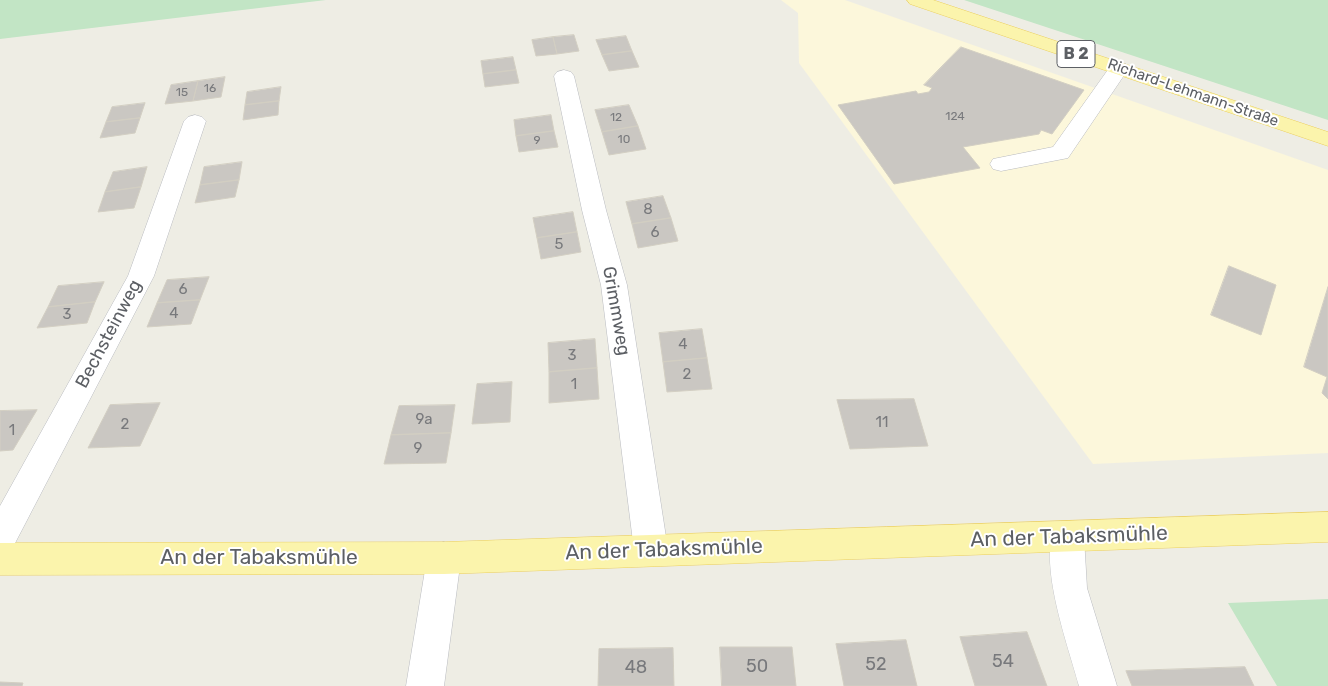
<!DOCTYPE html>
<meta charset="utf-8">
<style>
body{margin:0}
canvas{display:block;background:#eeede4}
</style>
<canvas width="1328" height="686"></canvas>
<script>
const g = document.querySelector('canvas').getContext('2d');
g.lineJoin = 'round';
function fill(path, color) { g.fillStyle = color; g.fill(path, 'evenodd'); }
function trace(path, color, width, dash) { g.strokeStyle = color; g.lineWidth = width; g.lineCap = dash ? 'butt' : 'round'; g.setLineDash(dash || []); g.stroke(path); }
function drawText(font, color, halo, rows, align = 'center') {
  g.font = font + ' Rubik,sans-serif'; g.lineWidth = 4; g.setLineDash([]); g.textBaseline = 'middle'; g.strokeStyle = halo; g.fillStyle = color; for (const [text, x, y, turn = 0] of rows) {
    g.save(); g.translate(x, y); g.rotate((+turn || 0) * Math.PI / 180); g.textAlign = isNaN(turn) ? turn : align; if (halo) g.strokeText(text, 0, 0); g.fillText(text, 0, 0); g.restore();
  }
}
fill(new Path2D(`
 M 781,0 L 845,0 L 1328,170 L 1328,453 L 1093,464 L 799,63 L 798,13 Z`), '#fcf7db');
fill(new Path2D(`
 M 0,0 L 326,0 L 0,39 Z
 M 964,0 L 1328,0 L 1328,120 Z
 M 1328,599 L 1328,686 L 1277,686 L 1228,603 Z`), '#c2e5c5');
const building = new Path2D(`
 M 574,35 L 579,51 L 557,54 L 553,37 Z
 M 626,36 L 632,51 L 602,55 L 596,40 Z
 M 553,37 L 557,54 L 536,56 L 532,40 Z
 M 961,47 L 1084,90 L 1052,134 L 1041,130 L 1039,134 L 963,147 L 980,168 L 894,184 L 838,105 L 916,91 L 918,94 L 929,92 L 932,88 L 924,85 Z
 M 632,51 L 639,67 L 609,71 L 602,55 Z
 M 513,57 L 516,70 L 483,74 L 481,61 Z
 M 516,70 L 519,83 L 485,87 L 483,74 Z
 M 225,77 L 221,97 L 193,101 L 198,81 Z
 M 198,81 L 193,101 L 165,104 L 171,85 Z
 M 281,87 L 279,101 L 245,105 L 247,92 Z
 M 279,101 L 278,115 L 243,120 L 245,105 Z
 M 145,103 L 140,118 L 106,122 L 112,107 Z
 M 629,105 L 638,126 L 602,132 L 595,110 Z
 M 551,115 L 554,131 L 516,136 L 514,120 Z
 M 140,118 L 135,133 L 100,138 L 106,122 Z
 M 638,126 L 646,149 L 609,155 L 602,132 Z
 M 554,131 L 558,147 L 519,152 L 516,136 Z
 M 242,162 L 239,180 L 200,185 L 204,167 Z
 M 147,167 L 141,187 L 105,192 L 113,172 Z
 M 239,180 L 235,197 L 195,203 L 200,185 Z
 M 141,187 L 134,208 L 98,212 L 105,192 Z
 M 663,196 L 671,218 L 632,224 L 626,202 Z
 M 573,212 L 577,232 L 537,238 L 533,218 Z
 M 671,218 L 678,241 L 638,248 L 632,224 Z
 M 577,232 L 581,252 L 541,259 L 537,238 Z
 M 1229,266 L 1276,285 L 1261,335 L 1211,315 Z
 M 209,277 L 200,300 L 157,303 L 167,280 Z
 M 104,282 L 95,302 L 48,307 L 58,286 Z
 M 1328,287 L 1328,399 L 1322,393 L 1327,377 L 1304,367 Z
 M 200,300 L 191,324 L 147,327 L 157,303 Z
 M 95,302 L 87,323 L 37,328 L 48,307 Z
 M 702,329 L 707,358 L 663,362 L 659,333 Z
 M 595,339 L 597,368 L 549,372 L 548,343 Z
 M 707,358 L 712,389 L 667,392 L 663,362 Z
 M 597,368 L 599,399 L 549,403 L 549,372 Z
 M 512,382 L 510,422 L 472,424 L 477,384 Z
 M 914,399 L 928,446 L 850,449 L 837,400 Z
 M 160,403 L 140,446 L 88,448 L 110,405 Z
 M 455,405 L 451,433 L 391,435 L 399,406 Z
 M 37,410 L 13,450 L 0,451 L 0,411 Z
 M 451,433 L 446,463 L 384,464 L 391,435 Z
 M 1027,632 L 1047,686 L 975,686 L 960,637 Z
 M 906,640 L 917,686 L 844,686 L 836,644 Z
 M 720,647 L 792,647 L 796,686 L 722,686 Z
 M 673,648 L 674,686 L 598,686 L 599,649 Z
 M 1245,667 L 1254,686 L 1132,686 L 1126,671 Z
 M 0,682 L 23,683 L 22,686 L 0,686 Z`);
fill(building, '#cac7c2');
trace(building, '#d3cfc3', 1);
const minor = new Path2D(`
 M 1119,62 L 1126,64 L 1129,68 L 1068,158 L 1001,171 L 993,169 L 990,164 L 993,159 L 1053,147 L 1112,64 Z
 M 564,70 L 571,72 L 574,76 L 606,210 L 627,285 L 668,550 L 663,561 L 651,566 L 639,561 L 634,550 L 601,285 L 582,210 L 554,76 L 557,72 Z
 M 195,115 L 202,117 L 206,121 L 154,276 L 12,549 L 0,554 L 0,506 L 128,276 L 184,121 L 188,117 Z
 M 1067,521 L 1079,526 L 1084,537 L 1087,588 L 1117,686 L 1079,686 C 1068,645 1038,565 1055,526 Z
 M 444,542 L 456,546 L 461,558 L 444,686 L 406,686 L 427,558 L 432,546 Z`);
const major = new Path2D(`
 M 907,0 L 933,0 L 1328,132 L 1328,146 L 910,4 Z
 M 1328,512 L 1328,542 L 444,574 L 0,575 L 0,543 L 444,542 Z`);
trace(minor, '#b9bbc0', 1);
trace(major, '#ebcf60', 1);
fill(minor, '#fff');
fill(major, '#fbf4ac');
drawText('12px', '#78797c', null, [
 ["16",210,89],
 ["15",182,93],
 ["124",955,117],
 ["12",616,118],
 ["10",624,140],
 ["9",537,141]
]);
drawText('15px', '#5c5f64', '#fff', [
 ["Richard-Lehmann-Straße",1193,93,19]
]);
drawText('15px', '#78797c', null, [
 ["8",648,210],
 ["6",655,233],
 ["5",559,245],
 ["6",183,290],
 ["4",174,314],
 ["3",67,315],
 ["4",683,345],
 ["3",572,356],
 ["2",687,375],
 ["1",574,385],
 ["9a",424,420],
 ["11",882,423],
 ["2",125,425],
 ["1",12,431],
 ["9",418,449]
]);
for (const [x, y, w] of [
 [1076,54,38]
]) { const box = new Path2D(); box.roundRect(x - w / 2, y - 13.5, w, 27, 4); g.fillStyle = '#fff'; g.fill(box); trace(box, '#5c5f64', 1); }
drawText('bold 16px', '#5c5f64', null, [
 ["B 2",1076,54]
]);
drawText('18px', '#5c5f64', '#fff', [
 ["Grimmweg",616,311,80],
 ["Bechsteinweg",109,334,-62]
]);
drawText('18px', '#78797c', null, [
 ["54",1003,662],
 ["52",876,665],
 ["50",757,667],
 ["48",636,668]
]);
drawText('21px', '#5c5f64', '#fff', [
 ["An der Tabaksmühle",1069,537,-2],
 ["An der Tabaksmühle",664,550,-2],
 ["An der Tabaksmühle",259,558]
]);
</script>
